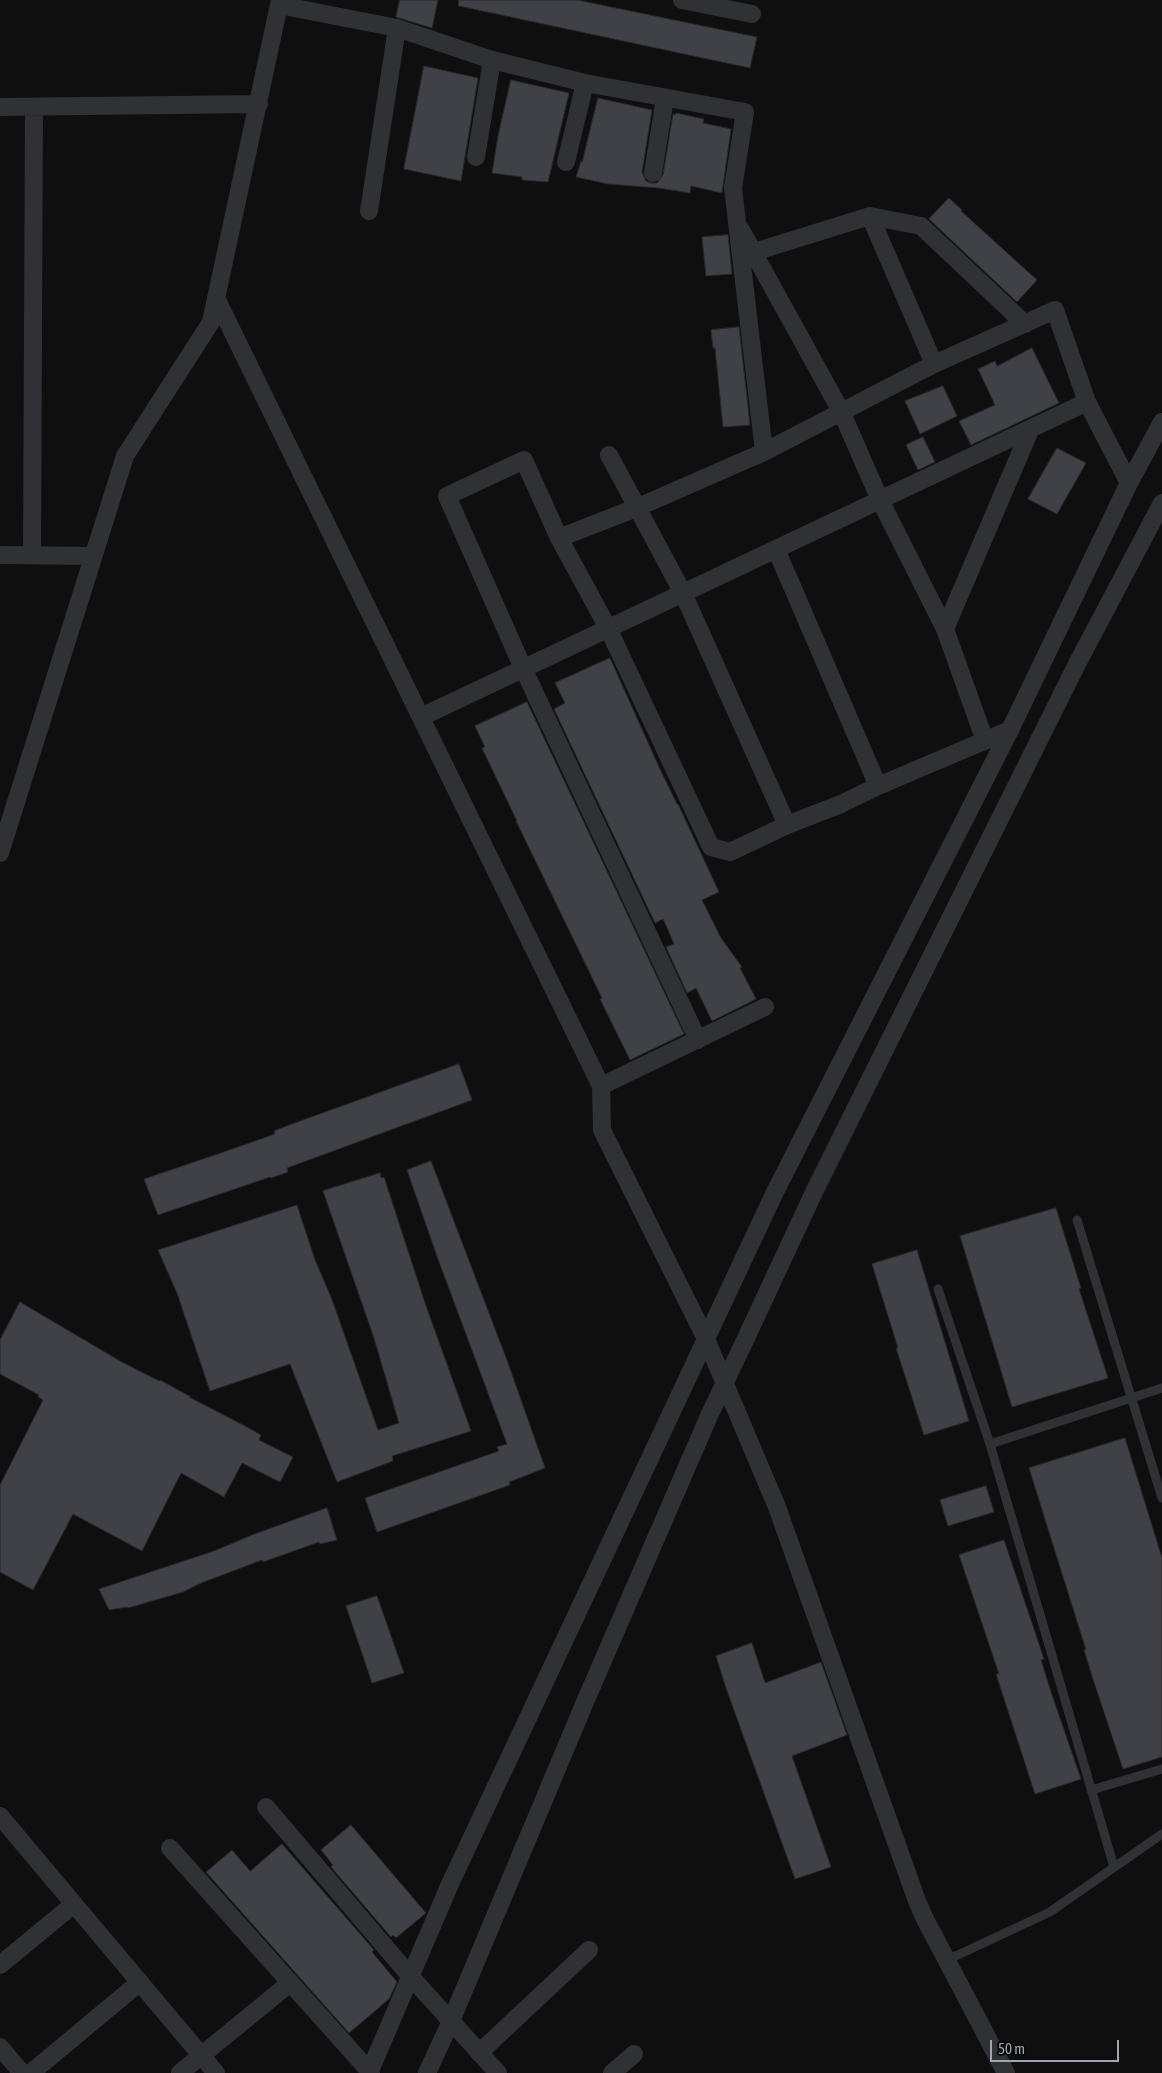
<!DOCTYPE html>
<style>
body{margin:0}
#map{position:relative;width:1162px;height:2073px;overflow:hidden;background:#0f0f10;font-family:"Asap Condensed",sans-serif}
canvas{display:block}
.scale{position:absolute;left:990px;top:2040px;width:129px;height:22px;box-sizing:border-box;border:2px solid #a1a5b0;border-top:0;padding-left:6px;font-size:15px;line-height:18px;white-space:nowrap;color:#a1a5b0;-webkit-text-stroke:4px #0a0a0b;paint-order:stroke}
</style>
<div id="map">
<canvas width="1162" height="2073"></canvas>
<div class="scale">50 m</div>
</div>
<script>
const g = document.querySelector('canvas').getContext('2d');
g.lineJoin = 'round';
function fill(path, color) { g.fillStyle = color; g.fill(path, 'evenodd'); }
function trace(path, color, width, dash) { g.strokeStyle = color; g.lineWidth = width; g.lineCap = dash ? 'butt' : 'round'; g.setLineDash(dash || []); g.stroke(path); }
const building = new Path2D(`
 M 400,0 L 438,0 L 432,28 L 396,17 Z
 M 459,0 L 577,0 L 757,37 L 750,68 L 459,6 Z
 M 424,66 L 478,78 L 461,181 L 404,169 Z
 M 511,80 L 569,93 L 548,182 L 522,180 L 522,177 L 492,173 L 498,136 Z
 M 598,98 L 652,110 L 642,172 L 646,181 L 651,183 L 657,183 L 663,175 L 673,114 L 675,115 L 676,113 L 704,119 L 703,123 L 731,129 L 722,193 L 691,186 L 690,193 L 659,188 L 608,184 L 576,177 L 581,161 L 582,162 Z
 M 949,198 L 962,210 L 961,211 L 1037,280 L 1017,302 L 929,219 Z
 M 728,235 L 732,274 L 706,276 L 702,237 Z
 M 739,327 L 750,425 L 723,427 L 715,348 L 713,348 L 711,330 Z
 M 1032,348 L 1059,403 L 971,445 L 959,421 L 995,405 L 978,369 L 995,361 L 997,366 Z
 M 943,386 L 957,416 L 920,434 L 905,401 Z
 M 923,437 L 935,462 L 918,470 L 906,445 Z
 M 1057,448 L 1086,463 L 1057,514 L 1028,499 Z
 M 610,658 L 659,767 L 677,804 L 678,804 L 719,892 L 702,900 L 721,938 L 742,967 L 740,968 L 756,999 L 712,1021 L 696,988 L 687,993 L 666,947 L 674,944 L 669,932 L 663,919 L 655,923 L 554,709 L 565,703 L 555,683 Z
 M 527,702 L 684,1034 L 630,1060 L 600,999 L 602,998 L 516,821 L 517,821 L 482,748 L 485,747 L 475,726 Z
 M 459,1064 L 472,1100 L 287,1168 L 288,1172 L 271,1178 L 270,1177 L 158,1215 L 144,1179 L 218,1154 L 275,1134 L 274,1131 L 292,1124 Z
 M 431,1161 L 508,1363 L 545,1468 L 509,1482 L 510,1485 L 377,1532 L 365,1498 L 499,1451 L 497,1447 L 507,1444 L 438,1259 L 407,1170 Z
 M 380,1173 L 381,1178 L 384,1177 L 425,1303 L 471,1431 L 392,1456 L 393,1461 L 337,1482 L 290,1364 L 210,1391 L 177,1293 L 158,1250 L 297,1205 L 315,1260 L 331,1297 L 378,1430 L 399,1423 L 374,1338 L 323,1191 Z
 M 1056,1208 L 1081,1288 L 1079,1289 L 1108,1378 L 1012,1407 L 960,1236 Z
 M 917,1250 L 969,1421 L 924,1435 L 896,1348 L 898,1348 L 872,1264 Z
 M 20,1302 L 120,1361 L 159,1381 L 160,1380 L 191,1397 L 189,1397 L 245,1426 L 261,1435 L 259,1440 L 293,1457 L 280,1482 L 242,1463 L 224,1497 L 181,1473 L 142,1551 L 73,1514 L 33,1590 L 0,1572 L 0,1485 L 43,1400 L 38,1397 L 39,1395 L 0,1374 L 0,1340 Z
 M 1125,1438 L 1162,1558 L 1162,1757 L 1123,1769 L 1092,1676 L 1084,1650 L 1086,1650 L 1029,1468 Z
 M 986,1486 L 994,1512 L 948,1526 L 940,1500 Z
 M 327,1508 L 337,1540 L 320,1544 L 319,1542 L 263,1562 L 262,1560 L 201,1583 L 183,1592 L 128,1608 L 127,1607 L 109,1610 L 99,1589 L 214,1551 L 252,1535 Z
 M 1004,1540 L 1044,1659 L 1041,1660 L 1051,1692 L 1081,1779 L 1035,1794 L 996,1674 L 999,1674 L 959,1555 Z
 M 377,1596 L 404,1673 L 372,1683 L 346,1606 Z
 M 752,1643 L 765,1683 L 821,1662 L 847,1735 L 792,1756 L 831,1867 L 795,1879 L 726,1688 L 716,1656 Z
 M 351,1825 L 426,1913 L 396,1938 L 393,1935 L 391,1937 L 331,1867 L 333,1865 L 321,1850 Z
 M 282,1844 L 374,1950 L 372,1952 L 397,1982 L 389,1999 L 349,2033 L 206,1872 L 232,1850 L 250,1871 Z`);
fill(building, '#404146');
trace(building, '#29292c', 1);
trace(new Path2D(`
 M 1077,1220 L 1162,1498
 M 938,1289 L 990,1444 L 1114,1867
 M 990,1444 L 1162,1388
 M 1091,1790 L 1162,1769
 M 947,1960 L 1050,1912 L 1162,1834`), '#303135', 9);
trace(new Path2D(`
 M 682,0 L 752,14
 M 279,5 L 397,28 L 492,60 L 585,83 L 745,112 L 733,188 L 764,452
 M 0,107 L 259,104
 M 476,157 L 492,60
 M 566,162 L 585,83
 M 653,173 L 665,98
 M 369,211 L 397,28
 M 870,216 L 934,364
 M 741,230 L 842,413 L 880,500 L 945,629 L 985,741
 M 754,252 L 870,216 L 921,226 L 1025,324
 M 216,298 L 601,1086 L 602,1130 L 706,1339 L 777,1507 L 917,1901 L 925,1919 L 1006,2073
 M 609,455 L 683,593 L 787,825
 M 559,538 L 608,628 L 711,847 L 730,852 L 787,825 L 841,804 L 878,786 L 1010,730
 M 776,549 L 878,786
 M 0,555 L 93,556
 M 32,555 L 34,107
 M 945,629 L 1031,428
 M 421,717 L 1087,402 L 1129,483
 M 0,853 L 125,456 L 211,322 L 280,0
 M 698,1040 L 523,668 L 447,496 L 524,460 L 559,538 L 636,508 L 764,452 L 934,364 L 1055,310 L 1087,402
 M 601,1086 L 765,1007
 M 266,1807 L 411,1977 L 498,2073
 M 0,1816 L 216,2073
 M 170,1848 L 371,2073
 M 0,1965 L 74,1904
 M 0,2047 L 22,2073
 M 479,2053 L 589,1950
 M 31,2073 L 140,1982
 M 180,2073 L 290,1983
 M 369,2073 L 450,1884 L 775,1192 L 1010,730 L 1129,483 L 1162,422
 M 427,2073 L 451,2021 L 585,1702 L 709,1416 L 747,1336 L 815,1190 L 1077,664 L 1162,503
 M 612,2073 L 634,2054`), '#303135', 18);
</script>
